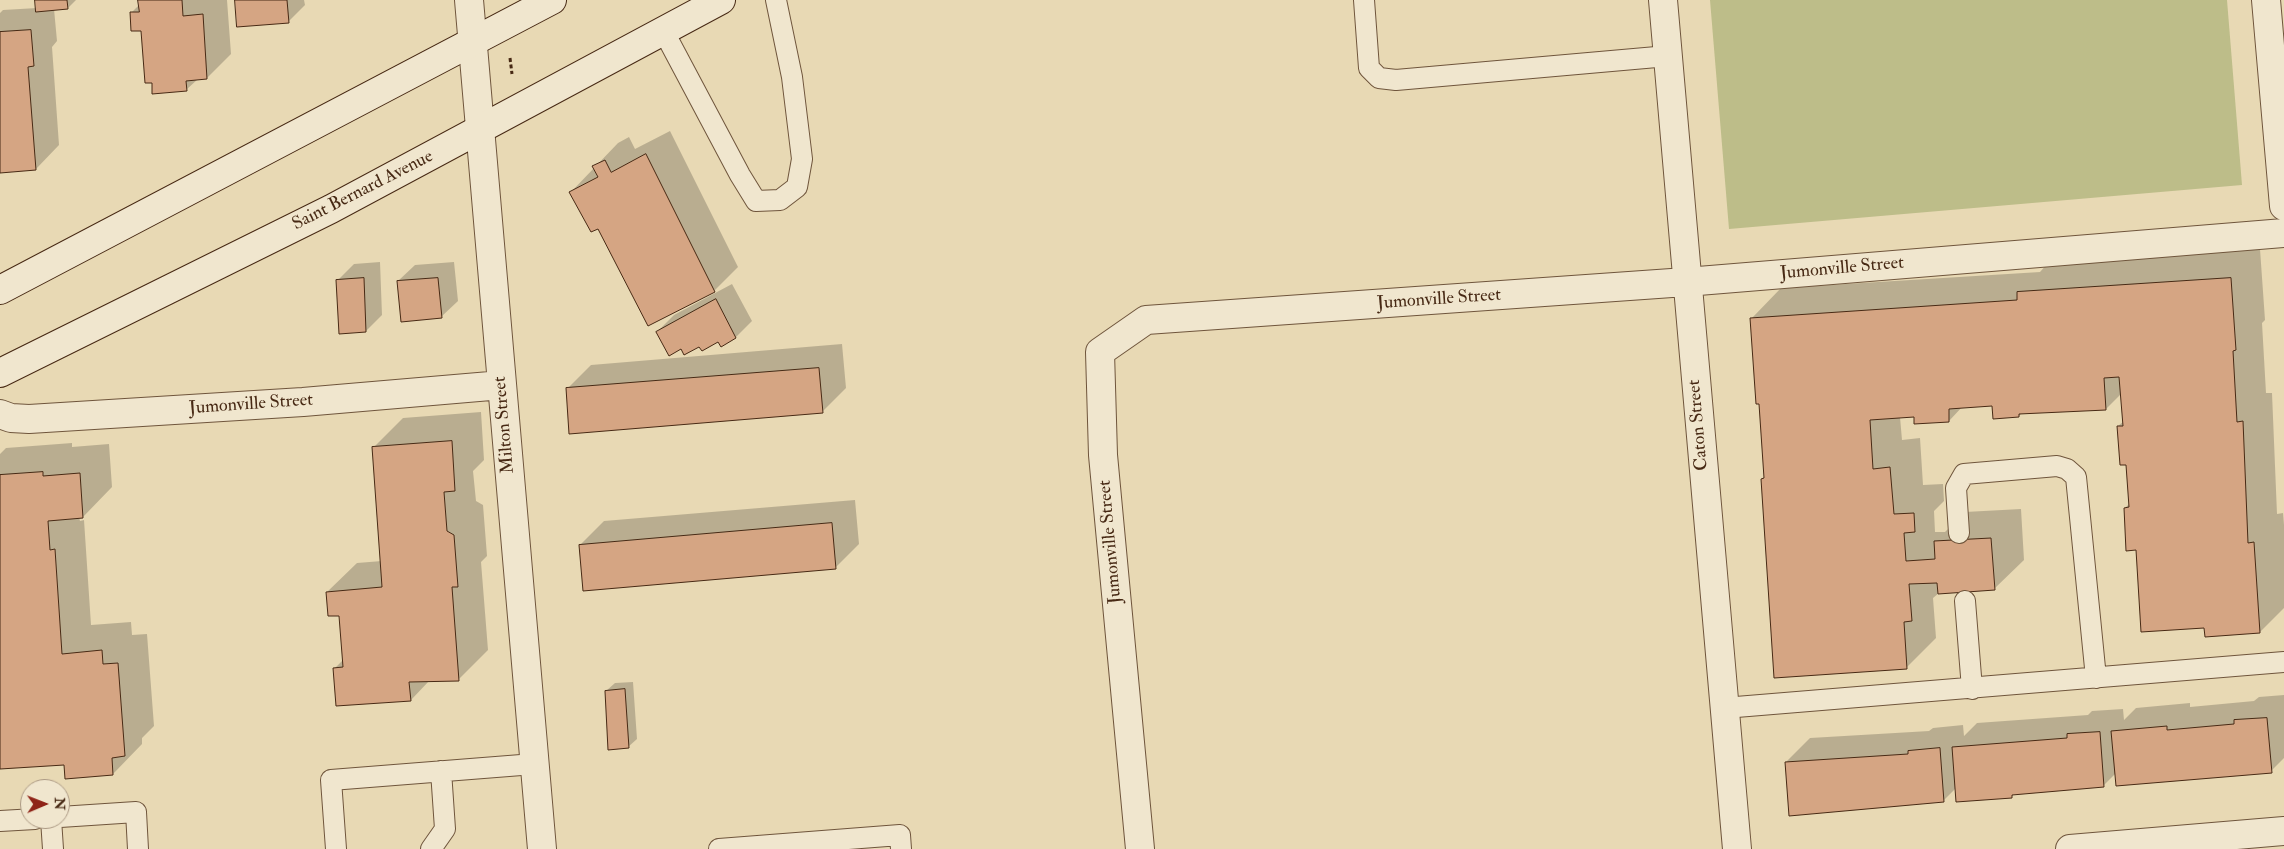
<!DOCTYPE html>
<style>
body{margin:0}
#map{position:relative;width:2284px;height:849px;overflow:hidden;background:#e8d9b4;font-family:"IM FELL Double Pica",serif}
canvas{display:block}
.north{position:absolute;left:20px;top:779px;width:50px;height:50px;box-sizing:border-box;background:#f0e6ce;border:1px solid #ac9a84;border-radius:50%;rotate:89deg;font-size:14px;font-weight:700;line-height:20px;text-align:center;color:#472914}
.north::after{content:'';display:block;margin:auto;width:18px;height:22px;background:#8f2418;clip-path:polygon(50% 0,100% 100%,50% 72%,0 100%)}
</style>
<div id="map">
<canvas width="2284" height="849"></canvas>
<div class="north">N</div>
</div>
<script>
const g = document.querySelector('canvas').getContext('2d');
g.lineJoin = 'round';
function fill(path, color) { g.fillStyle = color; g.fill(path, 'evenodd'); }
function trace(path, color, width, dash) { g.strokeStyle = color; g.lineWidth = width; g.lineCap = dash ? 'butt' : 'round'; g.setLineDash(dash || []); g.stroke(path); }
function drawText(font, color, halo, rows, align = 'center') {
  g.font = font + ' "IM FELL Double Pica",serif'; g.lineWidth = 4; g.setLineDash([]); g.textBaseline = 'middle'; g.strokeStyle = halo; g.fillStyle = color; for (const [text, x, y, turn = 0] of rows) {
    g.save(); g.translate(x, y); g.rotate((+turn || 0) * Math.PI / 180); g.textAlign = isNaN(turn) ? turn : align; if (halo) g.strokeText(text, 0, 0); g.fillText(text, 0, 0); g.restore();
  }
}
fill(new Path2D(`
 M 1710,0 L 2227,0 L 2242,185 L 1729,229 Z`), '#bdbd89');
fill(new Path2D(`
 M 36,0 L 76,0 L 68,8 L 54,9 L 57,41 L 52,47 L 59,145 L 36,169 L 0,172 L 0,13 L 3,10 L 37,8 Z
 M 140,0 L 227,0 L 231,54 L 207,78 L 198,79 L 186,90 L 153,81 L 142,30 L 131,13 L 140,4 Z
 M 236,0 L 304,0 L 305,5 L 288,22 Z
 M 670,131 L 738,267 L 714,291 L 599,227 L 571,192 L 618,143 L 629,137 L 635,149 Z
 M 2260,249 L 2265,320 L 2262,323 L 2266,393 L 2272,393 L 2277,514 L 2283,513 L 2284,525 L 2284,608 L 2260,632 L 2205,627 L 2137,549 L 2125,508 L 2130,503 L 2128,463 L 2118,426 L 2124,421 L 2122,393 L 2106,409 L 2022,413 L 2019,416 L 1993,405 L 1963,406 L 1949,421 L 1915,416 L 1900,417 L 1902,440 L 1920,438 L 1923,485 L 1943,484 L 1944,501 L 1934,511 L 1935,532 L 1945,532 L 1965,512 L 2021,509 L 2024,560 L 1994,589 L 1939,593 L 1933,598 L 1936,638 L 1906,668 L 1762,479 L 1765,476 L 1752,318 L 1781,288 L 2040,272 L 2048,263 Z
 M 380,262 L 382,315 L 366,331 L 337,281 L 354,264 Z
 M 454,262 L 458,301 L 441,317 L 398,281 L 415,265 Z
 M 732,284 L 752,321 L 736,337 L 682,347 L 657,332 L 674,315 Z
 M 842,344 L 846,388 L 822,412 L 567,389 L 591,365 Z
 M 481,412 L 484,460 L 473,471 L 476,501 L 483,505 L 487,556 L 481,562 L 488,650 L 459,679 L 430,680 L 411,700 L 337,704 L 334,669 L 343,660 L 340,614 L 327,592 L 357,563 L 382,561 L 373,448 L 403,418 Z
 M 72,443 L 72,447 L 109,444 L 112,487 L 83,517 L 79,517 L 80,521 L 84,520 L 91,625 L 131,622 L 132,635 L 147,634 L 154,726 L 142,738 L 142,744 L 113,774 L 65,763 L 0,768 L 0,454 L 6,448 Z
 M 855,500 L 859,544 L 835,568 L 580,545 L 604,521 Z
 M 633,682 L 637,739 L 628,747 L 606,691 L 615,683 Z
 M 2284,695 L 2284,758 L 2271,771 L 2116,773 L 2103,786 L 2015,793 L 2012,796 L 1956,788 L 1943,801 L 1786,762 L 1810,738 L 1929,731 L 1933,728 L 1963,725 L 1964,736 L 1977,723 L 2088,715 L 2092,711 L 2123,709 L 2124,720 L 2136,708 L 2190,703 L 2190,707 L 2254,701 L 2259,697 Z`), '#0003');
const building = new Path2D(`
 M 35,0 L 67,0 L 68,9 L 36,12 Z
 M 138,0 L 182,0 L 183,16 L 203,14 L 207,79 L 186,81 L 187,91 L 152,94 L 152,83 L 145,83 L 141,31 L 131,31 L 130,12 L 139,12 Z
 M 235,0 L 287,0 L 289,23 L 237,27 Z
 M 31,30 L 34,66 L 28,67 L 36,170 L 0,173 L 0,32 Z
 M 646,154 L 715,292 L 648,326 L 598,229 L 591,232 L 569,192 L 598,177 L 592,166 L 605,160 L 611,172 Z
 M 364,278 L 366,332 L 339,334 L 336,280 Z
 M 438,278 L 442,318 L 401,322 L 397,281 Z
 M 2231,278 L 2236,350 L 2233,351 L 2237,422 L 2243,421 L 2248,543 L 2254,542 L 2260,633 L 2205,637 L 2204,628 L 2141,632 L 2136,550 L 2126,551 L 2124,508 L 2129,507 L 2126,465 L 2120,465 L 2117,426 L 2123,426 L 2119,377 L 2104,378 L 2106,410 L 2019,414 L 2019,417 L 1993,419 L 1992,406 L 1949,409 L 1949,422 L 1914,424 L 1914,417 L 1870,420 L 1873,469 L 1890,467 L 1894,514 L 1914,513 L 1915,532 L 1904,533 L 1906,561 L 1935,559 L 1934,541 L 1991,538 L 1995,590 L 1938,594 L 1937,583 L 1909,584 L 1912,621 L 1904,622 L 1907,669 L 1774,678 L 1761,479 L 1764,478 L 1759,404 L 1756,404 L 1750,318 L 2017,300 L 2017,292 Z
 M 716,299 L 736,338 L 721,347 L 718,342 L 702,351 L 699,347 L 684,355 L 681,349 L 669,356 L 656,332 Z
 M 819,368 L 823,413 L 569,434 L 566,388 Z
 M 452,441 L 455,491 L 444,492 L 447,531 L 454,535 L 458,587 L 452,587 L 459,681 L 409,682 L 411,701 L 336,706 L 333,668 L 343,667 L 339,616 L 328,616 L 326,592 L 382,587 L 372,447 Z
 M 43,472 L 43,476 L 80,473 L 83,518 L 48,521 L 50,550 L 55,549 L 62,654 L 102,650 L 103,664 L 118,663 L 125,756 L 112,758 L 113,775 L 65,779 L 64,765 L 0,769 L 0,475 Z
 M 832,523 L 836,569 L 583,591 L 579,545 Z
 M 625,689 L 629,748 L 608,750 L 605,691 Z
 M 2267,718 L 2272,773 L 2116,786 L 2111,731 L 2167,726 L 2167,730 L 2234,724 L 2234,720 Z
 M 2100,732 L 2104,787 L 2012,795 L 2012,798 L 1956,802 L 1952,747 L 2067,738 L 2067,734 Z
 M 1940,748 L 1944,802 L 1789,816 L 1785,762 L 1908,754 L 1908,751 Z`);
fill(building, '#d5a583');
trace(building, '#472914', 1);
const service = new Path2D(`
 M 1364,0 L 1369,68 L 1379,78 L 1396,80 L 1668,56
 M 663,30 L 740,175 L 756,201 L 780,200 L 797,187 L 802,159 L 792,77 L 776,0
 M 1959,533 L 1956,488 L 1964,474 L 2057,466 L 2067,469 L 2076,477 L 2096,678
 M 1965,601 L 1972,689
 M 1724,708 L 2284,662
 M 60,817 L 136,812 L 138,849
 M 51,819 L 53,849
 M 0,821 L 35,819
 M 336,849 L 331,780 L 534,764
 M 431,849 L 445,829 L 441,771
 M 719,849 L 900,835 L 901,849`);
const minor = new Path2D(`
 M 469,0 L 542,849
 M 1663,0 L 1737,849
 M 2266,0 L 2284,206
 M 0,414 L 11,418 L 29,419 L 303,402 L 502,385
 M 1140,849 L 1103,455 L 1100,352 L 1146,320 L 1686,282 L 2284,233
 M 2070,849 L 2284,831`);
const secondary = new Path2D(`
 M 0,290 L 552,0
 M 0,373 L 331,209 L 721,0`);
trace(service, '#6f553c', 22);
trace(minor, '#6f553c', 30);
trace(secondary, '#472914', 30);
trace(new Path2D(`
 M 510,58 L 512,74`), '#472914', 3, [4, 2.5]);
trace(service, '#f0e6ce', 20);
trace(minor, '#f0e6ce', 28);
trace(secondary, '#f0e6ce', 28);
drawText('18px', '#472914', '#f0e6ce', [
 ["Saint Bernard Avenue",363,191,-27],
 ["Jumonville Street",1842,269,-5],
 ["Jumonville Street",1439,300,-4],
 ["Jumonville Street",251,405,-4],
 ["Milton Street",505,425,-95],
 ["Caton Street",1699,425,-95],
 ["Jumonville Street",1111,542,-95]
]);
</script>
